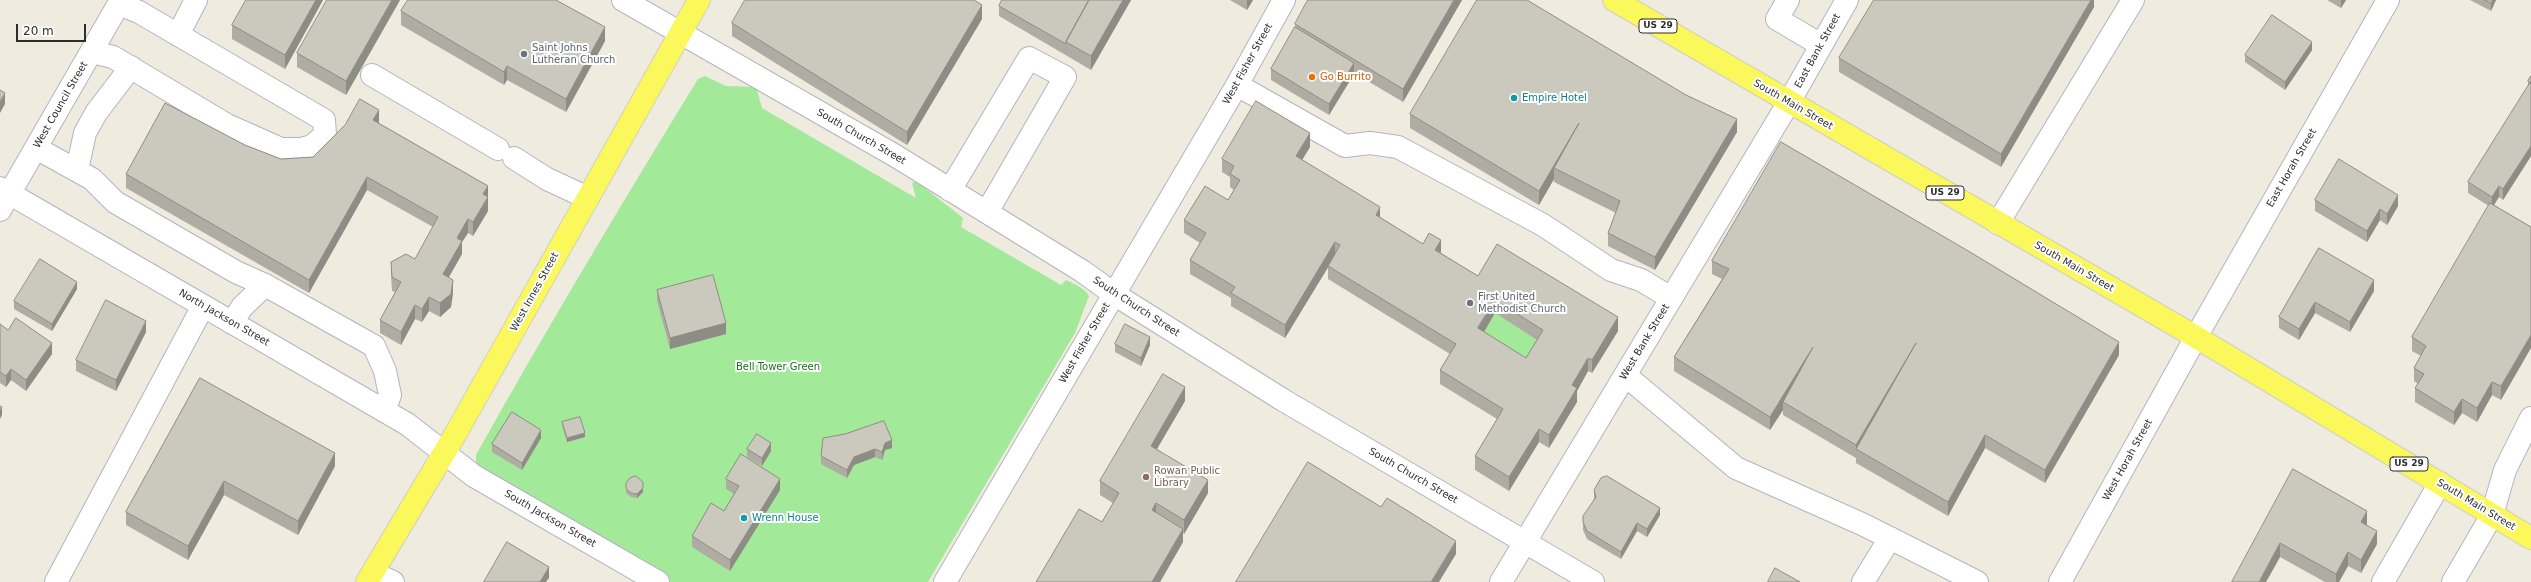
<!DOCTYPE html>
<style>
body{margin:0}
#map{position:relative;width:2531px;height:582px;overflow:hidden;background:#efecdf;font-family:"DejaVu Sans",sans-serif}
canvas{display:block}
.scale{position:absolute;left:16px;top:24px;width:70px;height:18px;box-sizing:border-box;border:2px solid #2d2d2d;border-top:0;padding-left:5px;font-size:12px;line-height:14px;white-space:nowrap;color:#2d2d2d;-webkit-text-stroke:3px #fff;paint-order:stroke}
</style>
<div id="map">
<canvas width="2531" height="582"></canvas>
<div class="scale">20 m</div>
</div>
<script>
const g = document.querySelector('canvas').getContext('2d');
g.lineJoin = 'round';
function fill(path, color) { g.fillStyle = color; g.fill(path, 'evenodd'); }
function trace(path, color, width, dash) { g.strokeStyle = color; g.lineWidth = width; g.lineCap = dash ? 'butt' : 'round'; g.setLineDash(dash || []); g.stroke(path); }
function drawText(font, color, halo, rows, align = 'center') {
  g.font = font + ' "DejaVu Sans",sans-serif'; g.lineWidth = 4; g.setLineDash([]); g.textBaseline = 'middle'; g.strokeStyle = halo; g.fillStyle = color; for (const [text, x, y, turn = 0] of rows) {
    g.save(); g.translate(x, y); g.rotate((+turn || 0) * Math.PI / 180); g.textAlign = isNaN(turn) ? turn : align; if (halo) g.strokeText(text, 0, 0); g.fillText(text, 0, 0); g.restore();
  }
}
fill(new Path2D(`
 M 705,76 L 726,86 L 756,87 L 762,108 L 916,198 L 912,183 L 916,181 L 963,218 L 961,227 L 1061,285 L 1066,280 C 1074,284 1085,288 1089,296 L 1075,333 L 928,582 L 663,582 L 476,465 L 476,455 C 547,328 622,203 698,79 Z
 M 1495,313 L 1543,343 L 1526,372 L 1478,342 Z`), '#a2e999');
const minor = new Path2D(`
 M 623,0 L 894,155 L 1082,271 L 1114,294 L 1283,400 L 1593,582
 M 1788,0 L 1777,19 L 1821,45
 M 178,35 L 196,0
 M 92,52 L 113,57 L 227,125 L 281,149 L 301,149 L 312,146 L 325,135 L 324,120 L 139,12 L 119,4
 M 372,75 L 498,149
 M 1237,85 L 1345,146 L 1370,143 L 1398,147 L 1543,225 L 1611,270 L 1641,280 L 1671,298
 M 36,148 L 92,179 L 115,202 L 236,272 L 265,285
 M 514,158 L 547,179 L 588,198
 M 77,170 L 85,133 L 96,113 L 131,67
 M 0,188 L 407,424 L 474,476 L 658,582
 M 950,190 L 1029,58 L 1065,77 L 987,212
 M 0,210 L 121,0
 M 1998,223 L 2133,0
 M 232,323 L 242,307 L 265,285 L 374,346 L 385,371 L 390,395 L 384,411
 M 1625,375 L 1736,468 L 1864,525 L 1977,582
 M 373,573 L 393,582
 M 56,582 L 203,306
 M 945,582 L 1237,85 L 1284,0
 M 1501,582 L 1789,102 L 1847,0
 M 1863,582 L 1890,538
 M 2060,582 L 2196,337 L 2388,0
 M 2383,582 L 2440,483
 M 2453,582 L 2492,515 L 2505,470 L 2531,418`);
const major = new Path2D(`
 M 1614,0 L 2196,337 L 2531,538
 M 367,582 L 456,433 L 699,0`);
trace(minor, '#b3b3c1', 24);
trace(major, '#cdcdcd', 24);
trace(minor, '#fff', 22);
trace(major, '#faf85a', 22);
fill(new Path2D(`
 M 323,0 L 285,69 L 232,39 L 232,25 Z
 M 400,0 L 346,95 L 297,67 L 297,53 Z
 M 1131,0 L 1091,70 L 999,16 L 999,6 Z
 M 1230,0 L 1253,0 L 1247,10 Z
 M 1462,0 L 1403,102 L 1354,73 L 1354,74 L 1329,115 L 1271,80 L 1271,69 L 1295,27 L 1295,24 Z
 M 2094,0 L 2094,7 L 2001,167 L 1839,72 L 1839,58 Z
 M 2327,0 L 2346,0 L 2341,8 Z
 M 2470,0 L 2496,0 L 2491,11 Z
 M 401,11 L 605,41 L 566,112 L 507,80 L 504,85 L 401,25 Z
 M 982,19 L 907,145 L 732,36 L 732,23 Z
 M 2312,50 L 2285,90 L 2245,62 L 2245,55 Z
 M 2531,76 L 2531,156 L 2503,200 L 2499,197 L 2494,205 L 2531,227 L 2501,400 L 2492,395 L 2477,422 L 2462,413 L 2454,425 L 2415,402 L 2415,388 L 2418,384 L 2414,381 L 2414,368 L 2421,356 L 2412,351 L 2412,337 L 2489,206 L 2468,193 L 2468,182 L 2528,87 L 2528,81 Z
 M 1410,114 L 1737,132 L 1655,270 L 1608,246 L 1608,233 L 1616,213 L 1554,182 L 1554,179 L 1539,205 L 1410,128 Z
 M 379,123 L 488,186 L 488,211 L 473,236 L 468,233 L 462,242 L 462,254 L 449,277 L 453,293 L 451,307 L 440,317 L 429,311 L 422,322 L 415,319 L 401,345 L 380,333 L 380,320 L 395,292 L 392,291 L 391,275 L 391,262 L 415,259 L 433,227 L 367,190 L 309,293 L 126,188 L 126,174 L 245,145 L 281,159 L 313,157 Z
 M 1310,147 L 1302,160 L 1380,217 L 1423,244 L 1441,253 L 1478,276 L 1618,331 L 1592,373 L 1588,371 L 1577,391 L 1577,402 L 1549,448 L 1539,442 L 1509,491 L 1475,470 L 1475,456 L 1497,419 L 1440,384 L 1440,370 L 1450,354 L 1328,279 L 1328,266 L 1285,338 L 1231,306 L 1231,298 L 1190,274 L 1190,260 L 1200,243 L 1184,233 L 1184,220 L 1228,200 L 1234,190 L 1230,187 L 1230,177 L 1222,172 L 1222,159 ZM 1495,313 L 1537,340 L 1526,358 L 1484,332 Z
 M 2315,200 L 2398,206 L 2387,225 L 2380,220 L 2367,242 L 2315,211 Z
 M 2319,248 L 2374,291 L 2350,332 L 2315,313 L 2299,340 L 2279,328 L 2279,317 Z
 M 1712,261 L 2119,355 L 2045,483 L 1985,448 L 1948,516 L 1856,463 L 1856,458 L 1783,415 L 1783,410 L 1770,430 L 1674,371 L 1674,357 L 1722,279 L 1712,274 Z
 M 77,289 L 52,331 L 14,309 L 14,301 Z
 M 657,290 L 726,334 L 670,349 L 657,301 Z
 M 0,324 L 8,330 L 52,354 L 26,391 L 11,380 L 6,387 L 0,383 Z
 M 146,332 L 116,391 L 76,371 L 76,360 Z
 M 1115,344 L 1150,345 L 1141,366 L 1115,352 Z
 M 200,378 L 335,466 L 298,535 L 224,495 L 188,560 L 126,525 L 126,512 Z
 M 1185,401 L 1157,449 L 1208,493 L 1184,534 L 1183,533 L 1183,542 L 1160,582 L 1036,582 L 1102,522 L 1113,503 L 1100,495 L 1100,481 Z
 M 562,422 L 585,437 L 567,442 L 562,426 Z
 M 541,438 L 522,470 L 492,452 L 492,444 Z
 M 823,438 L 892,448 L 885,450 L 882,460 L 875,457 L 854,465 L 847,478 L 821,464 L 821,456 Z
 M 747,449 L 771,451 L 762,466 L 747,457 Z
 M 2293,469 L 2367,524 L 2367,525 L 2377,544 L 2361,573 L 2348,566 L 2339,582 L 2325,582 L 2280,557 L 2266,582 Z
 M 726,479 L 780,490 L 730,571 L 692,547 L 692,536 L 724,511 L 734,494 L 726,489 Z
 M 626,483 L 643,492 L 637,498 L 631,497 L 626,493 Z
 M 1594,490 L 1660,515 L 1647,537 L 1637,531 L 1621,559 L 1587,539 L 1583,530 L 1583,522 L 1594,499 Z`), '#afada3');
fill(new Path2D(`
 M 316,0 L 323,0 L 285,69 L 285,55 Z
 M 392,0 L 400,0 L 346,95 L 346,81 Z
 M 1123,0 L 1131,0 L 1091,70 L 1091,56 Z
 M 1247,0 L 1253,0 L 1247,10 Z
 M 1454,0 L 1462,0 L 1403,102 L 1403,89 Z
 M 2091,0 L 2094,0 L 2094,7 L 2001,167 L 2001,154 Z
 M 2341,0 L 2346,0 L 2341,8 Z
 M 2493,0 L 2496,0 L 2491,11 L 2491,3 Z
 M 982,5 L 982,19 L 907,145 L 907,132 Z
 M 605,27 L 605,41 L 566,112 L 566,99 Z
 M 2312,42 L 2312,50 L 2285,90 L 2285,82 Z
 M 1354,63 L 1354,74 L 1329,115 L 1329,104 Z
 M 507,66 L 507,80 L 504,85 L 504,72 Z
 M 5,93 L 5,104 L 0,113 L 0,102 Z
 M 379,110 L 379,124 L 373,120 Z
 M 1737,119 L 1737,132 L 1655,270 L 1655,257 Z
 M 1579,123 L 1554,168 L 1554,179 L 1539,205 L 1539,191 Z
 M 1310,133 L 1310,147 L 1296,170 L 1296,156 Z
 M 2531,146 L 2531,156 L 2503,200 L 2503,189 Z
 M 367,177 L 367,190 L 309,293 L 309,280 Z
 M 488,186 L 488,211 L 473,236 L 473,222 L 483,194 Z
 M 2499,186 L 2499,197 L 2492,208 L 2492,197 Z
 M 2398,195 L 2398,206 L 2387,225 L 2387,214 Z
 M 1380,207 L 1380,221 L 1376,215 Z
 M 2380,209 L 2380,220 L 2367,242 L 2367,231 Z
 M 468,219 L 468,233 L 462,242 L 462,254 L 443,287 L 443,274 L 457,238 Z
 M 1441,240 L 1441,253 L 1435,250 Z
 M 1335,242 L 1335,256 L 1285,338 L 1285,325 Z
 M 453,280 L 453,293 L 451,307 L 440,317 L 440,303 Z
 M 2374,280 L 2374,291 L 2350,332 L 2350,322 Z
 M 77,282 L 77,289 L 52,331 L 52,324 Z
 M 429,297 L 429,311 L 422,322 L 422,309 Z
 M 1495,300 L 1495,313 L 1478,342 L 1478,328 Z
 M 2315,302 L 2315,313 L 2299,340 L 2299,329 Z
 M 415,305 L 415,319 L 401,345 L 401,332 Z
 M 1618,317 L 1618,331 L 1592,373 L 1592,360 Z
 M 146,321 L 146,332 L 116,391 L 116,380 Z
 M 726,323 L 726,334 L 670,349 L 670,338 Z
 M 2531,335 L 2531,348 L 2501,400 L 2501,386 Z
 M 1150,337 L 1150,345 L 1141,366 L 1141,358 Z
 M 2119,342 L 2119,355 L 2045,483 L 2045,470 Z
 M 52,343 L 52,354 L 26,391 L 26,380 Z
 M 1916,343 L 1856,450 L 1856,445 Z
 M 1813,347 L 1783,402 L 1783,410 L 1770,430 L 1770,417 Z
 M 1588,358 L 1588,371 L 1577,391 L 1577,402 L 1549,448 L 1549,435 L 1572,385 Z
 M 11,369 L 11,380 L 6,387 L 6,376 Z
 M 2492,382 L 2492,395 L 2477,422 L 2477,408 Z
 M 1185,387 L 1185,401 L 1151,459 L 1151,446 Z
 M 2462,399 L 2462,413 L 2454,425 L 2454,412 Z
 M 2,407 L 2,415 L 0,419 L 0,411 Z
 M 1539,429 L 1539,442 L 1509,491 L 1509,477 Z
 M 541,430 L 541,438 L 522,470 L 522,463 Z
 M 585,433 L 585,437 L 567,442 L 567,438 Z
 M 1985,435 L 1985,448 L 1948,516 L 1948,502 Z
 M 892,440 L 892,448 L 885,450 L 882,460 L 882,452 L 885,443 Z
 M 771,443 L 771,451 L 762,466 L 762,458 Z
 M 875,449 L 875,457 L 854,465 L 847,478 L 847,470 L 854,457 Z
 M 335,453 L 335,466 L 298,535 L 298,521 Z
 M 780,479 L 780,490 L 730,571 L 730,560 Z
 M 1208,480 L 1208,493 L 1184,534 L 1184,520 Z
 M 224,481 L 224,495 L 188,560 L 188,546 Z
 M 643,488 L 643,492 L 637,498 L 637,494 Z
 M 1156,503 L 1156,517 L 1152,510 Z
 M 1660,508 L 1660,515 L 1647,537 L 1647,529 Z
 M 2367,511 L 2367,524 L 2361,535 L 2361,522 Z
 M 1637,523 L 1637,531 L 1621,559 L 1621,552 Z
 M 1183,529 L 1183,542 L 1160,582 L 1152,582 Z
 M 2377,531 L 2377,544 L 2361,573 L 2361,560 Z
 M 1456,541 L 1456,554 L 1439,582 L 1431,582 Z
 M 2280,543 L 2280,557 L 2266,582 L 2259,582 Z
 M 2348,552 L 2348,566 L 2339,582 L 2336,582 L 2336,574 Z
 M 549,567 L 549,578 L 546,582 L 540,582 Z`), '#8e8d85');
const building = new Path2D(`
 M 246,0 L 316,0 L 285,55 L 232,25 Z
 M 327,0 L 392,0 L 346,81 L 297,53 Z
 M 408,0 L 556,0 L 605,27 L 566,99 L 507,66 L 504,72 L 401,11 Z
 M 745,0 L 974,0 L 982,5 L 907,132 L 732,23 Z
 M 1002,0 L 1089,0 L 1066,42 L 1066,44 L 999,6 Z
 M 1089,0 L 1123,0 L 1091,56 L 1066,42 Z
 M 1308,0 L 1454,0 L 1403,89 L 1295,24 Z
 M 1477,0 L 1527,0 L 1686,95 L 1737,119 L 1655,257 L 1608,233 L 1620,201 L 1554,168 L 1579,123 L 1539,191 L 1410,114 Z
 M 1874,0 L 2091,0 L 2001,154 L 1839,58 Z
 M 2485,0 L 2493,0 L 2491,3 Z
 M 2272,15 L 2312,42 L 2285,82 L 2245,55 Z
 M 1295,27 L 1354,63 L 1329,104 L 1271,69 Z
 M 2531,76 L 2531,83 L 2528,81 Z
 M 2530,83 L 2531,84 L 2531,146 L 2503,189 L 2499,186 L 2492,197 L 2468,182 Z
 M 0,90 L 5,93 L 0,102 Z
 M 360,99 L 379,110 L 373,120 L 488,186 L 483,194 L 488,197 L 473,222 L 468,219 L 457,238 L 462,241 L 443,274 L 453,280 L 451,294 L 440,303 L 429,297 L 422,309 L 415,305 L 401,332 L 380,320 L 401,282 L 392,277 L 391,262 L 406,254 L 415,259 L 438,217 L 367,177 L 309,280 L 126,174 L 165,103 L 245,145 L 281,159 L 313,157 L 345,125 Z
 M 1256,101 L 1310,133 L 1296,156 L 1380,207 L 1376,215 L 1423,244 L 1429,233 L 1441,240 L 1435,250 L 1478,276 L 1497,244 L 1618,317 L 1592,360 L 1588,358 L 1572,385 L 1577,388 L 1549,435 L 1539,429 L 1509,477 L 1475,456 L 1503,409 L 1440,370 L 1456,344 L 1328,266 L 1340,245 L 1335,242 L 1285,325 L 1231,293 L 1235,287 L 1190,260 L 1206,233 L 1184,220 L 1205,186 L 1228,200 L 1240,180 L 1230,174 L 1234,166 L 1222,159 ZM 1495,300 L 1543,330 L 1526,358 L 1478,328 Z
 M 1781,142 L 1970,252 L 2119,342 L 2045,470 L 1985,435 L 1948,502 L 1856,449 L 1916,343 L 1856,445 L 1783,402 L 1813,347 L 1770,417 L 1674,357 L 1729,269 L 1712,261 Z
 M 2339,159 L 2398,195 L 2387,214 L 2380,209 L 2367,231 L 2315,200 Z
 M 2490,203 L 2531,227 L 2531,335 L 2501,386 L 2492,382 L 2477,408 L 2462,399 L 2454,412 L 2415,388 L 2424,374 L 2414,368 L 2426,346 L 2412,337 Z
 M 2319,248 L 2374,280 L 2350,322 L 2315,302 L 2299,329 L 2279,317 Z
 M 40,259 L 77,282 L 52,324 L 14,301 Z
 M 713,275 L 726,323 L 670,338 L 657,290 Z
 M 106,300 L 146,321 L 116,380 L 76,360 Z
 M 16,318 L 52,343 L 26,380 L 11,369 L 6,376 L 0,372 L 0,324 L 8,330 Z
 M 1125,324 L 1150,337 L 1141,358 L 1115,344 Z
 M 1163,374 L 1185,387 L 1151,446 L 1208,480 L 1184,520 L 1156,503 L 1152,510 L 1183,529 L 1152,582 L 1036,582 L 1079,509 L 1102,522 L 1119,493 L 1100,481 Z
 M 200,378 L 335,453 L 298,521 L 224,481 L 188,546 L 126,512 Z
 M 0,406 L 2,407 L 0,411 Z
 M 512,412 L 541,430 L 522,463 L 492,444 Z
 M 580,417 L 585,433 L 567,438 L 562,422 Z
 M 884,421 L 892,440 L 885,443 L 882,452 L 875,449 L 854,457 L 847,470 L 821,456 L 823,438 L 845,434 Z
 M 757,434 L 771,443 L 762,458 L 747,449 Z
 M 741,454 L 780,479 L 730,560 L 692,536 L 711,503 L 724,511 L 739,486 L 726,479 Z
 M 1308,462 L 1381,507 L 1387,498 L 1456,541 L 1431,582 L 1236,582 Z
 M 2293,469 L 2367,511 L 2361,522 L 2377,531 L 2361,560 L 2348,552 L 2336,574 L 2280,543 L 2259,582 L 2232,582 Z
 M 636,476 L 643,482 L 643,488 L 637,494 L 631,493 L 626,489 L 626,483 L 630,478 Z
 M 1607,476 L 1660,508 L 1647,529 L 1637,523 L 1621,552 L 1587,531 L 1583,522 L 1583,516 L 1596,497 L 1594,490 L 1601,478 Z
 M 507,542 L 549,567 L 540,582 L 484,582 Z
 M 1775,568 L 1800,582 L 1768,582 Z`);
fill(building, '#cbc9be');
trace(building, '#8e8d85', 1);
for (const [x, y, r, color] of [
 [524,54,4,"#6b7280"],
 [1312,77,4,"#e8710a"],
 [1514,98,4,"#0f9aa8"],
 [1470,303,4,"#6b7280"],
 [1146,477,4,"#8d6e63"],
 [744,518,4,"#0f9aa8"]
]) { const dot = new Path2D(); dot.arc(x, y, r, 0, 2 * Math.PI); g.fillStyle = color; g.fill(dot); trace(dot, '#fff', 1.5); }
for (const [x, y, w] of [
 [1658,26,38],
 [1945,193,38],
 [2409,464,38]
]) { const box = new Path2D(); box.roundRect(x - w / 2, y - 7, w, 14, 3); g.fillStyle = '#fff'; g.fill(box); trace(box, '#2d2d2d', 1); }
drawText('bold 9px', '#2d2d2d', null, [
 ["US 29",1658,26],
 ["US 29",1945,193],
 ["US 29",2409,464]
]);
drawText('10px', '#5b616d', '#fff', [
 ["Saint Johns",532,48],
 ["Lutheran Church",532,60],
 ["First United",1478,297],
 ["Methodist Church",1478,309]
], 'left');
drawText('10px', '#2d2d2d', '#fff', [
 ["East Bank Street",1818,51,-61],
 ["West Fisher Street",1248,64,-61],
 ["West Council Street",61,105,-60],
 ["South Main Street",1793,105,30],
 ["South Church Street",861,137,30],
 ["East Horah Street",2292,168,-60],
 ["South Main Street",2074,267,30],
 ["West Innes Street",535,292,-61],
 ["South Church Street",1136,307,33],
 ["North Jackson Street",224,318,30],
 ["West Bank Street",1645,342,-59],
 ["West Fisher Street",1085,343,-60],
 ["West Horah Street",2128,460,-61],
 ["South Church Street",1413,476,30],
 ["South Main Street",2476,505,31],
 ["South Jackson Street",550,519,30]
]);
drawText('10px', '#c56008', '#fff', [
 ["Go Burrito",1320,77]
], 'left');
drawText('10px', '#0d838f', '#fff', [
 ["Empire Hotel",1522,98],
 ["Wrenn House",752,518]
], 'left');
drawText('10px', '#167218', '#fff', [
 ["Bell Tower Green",778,367]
]);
drawText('10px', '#785e54', '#fff', [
 ["Rowan Public",1154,471],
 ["Library",1154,483]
], 'left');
</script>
